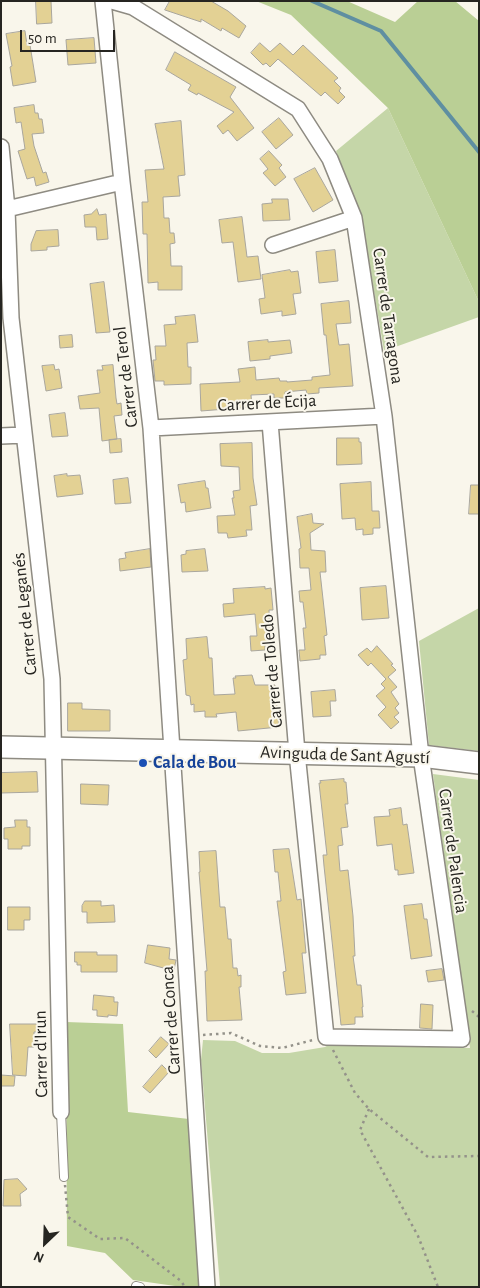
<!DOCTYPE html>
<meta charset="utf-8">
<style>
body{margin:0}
#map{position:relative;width:480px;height:1288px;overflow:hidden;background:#f9f6eb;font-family:"Alegreya Sans",sans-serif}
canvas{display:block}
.frame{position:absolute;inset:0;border:2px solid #262521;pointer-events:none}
.north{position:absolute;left:20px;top:1218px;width:50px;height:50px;-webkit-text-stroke:4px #f9f6eb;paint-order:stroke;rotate:204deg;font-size:14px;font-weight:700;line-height:20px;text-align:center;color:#262521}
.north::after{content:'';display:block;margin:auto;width:18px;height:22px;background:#262521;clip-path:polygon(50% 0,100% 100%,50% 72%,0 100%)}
.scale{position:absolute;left:20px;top:30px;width:95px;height:22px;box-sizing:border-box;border:2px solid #262521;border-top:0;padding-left:6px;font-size:15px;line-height:18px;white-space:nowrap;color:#262521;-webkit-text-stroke:4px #f9f6eb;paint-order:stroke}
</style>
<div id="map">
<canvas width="480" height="1288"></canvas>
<div class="frame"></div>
<div class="north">N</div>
<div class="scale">50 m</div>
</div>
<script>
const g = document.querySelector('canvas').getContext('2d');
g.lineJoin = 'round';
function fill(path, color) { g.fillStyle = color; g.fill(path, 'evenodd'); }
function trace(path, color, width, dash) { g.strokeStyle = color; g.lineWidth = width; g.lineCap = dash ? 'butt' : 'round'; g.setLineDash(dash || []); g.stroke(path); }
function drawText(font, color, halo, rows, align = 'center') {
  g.font = font + ' "Alegreya Sans",sans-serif'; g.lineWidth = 4; g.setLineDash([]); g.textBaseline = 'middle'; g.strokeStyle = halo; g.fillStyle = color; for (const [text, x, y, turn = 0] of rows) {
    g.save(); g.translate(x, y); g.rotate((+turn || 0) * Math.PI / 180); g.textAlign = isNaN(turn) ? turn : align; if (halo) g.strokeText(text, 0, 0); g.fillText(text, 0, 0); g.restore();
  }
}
fill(new Path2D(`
 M 388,108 L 479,302 L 479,317 L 384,351 L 361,214 L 336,151 Z
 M 479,608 L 479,751 L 429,745 L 419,641 Z
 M 433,774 L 479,780 L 479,1287 L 221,1287 L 220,1286 L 201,1060 L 203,1040 L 235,1041 L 262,1053 L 289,1053 L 325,1047 L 332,1043 L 470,1048 Z`), '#c5d6a8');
fill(new Path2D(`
 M 256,1 L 347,1 L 395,22 L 418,1 L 455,1 L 479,21 L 479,302 L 388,108 L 291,15 Z
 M 66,1022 L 123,1024 L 128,1112 L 189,1119 L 201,1287 L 182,1287 L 133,1280 L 105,1253 L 67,1246 Z`), '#bacf95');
trace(new Path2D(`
 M 312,1 L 381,31 L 479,152`), '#5f8fa1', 4);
const building = new Path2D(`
 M 36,1 L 51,1 L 52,23 L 37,24 Z
 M 170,1 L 211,1 L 228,11 L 246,26 L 239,38 L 222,28 L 221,31 L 201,19 L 201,22 L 165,10 Z
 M 25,31 L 27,45 L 30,45 L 36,82 L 13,86 L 10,67 L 12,66 L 6,34 Z
 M 94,38 L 96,63 L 68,65 L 66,40 Z
 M 260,43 L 270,52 L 280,43 L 293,55 L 303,45 L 338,78 L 334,81 L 341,88 L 339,91 L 345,97 L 338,104 L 325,92 L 321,96 L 278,59 L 270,67 L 266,63 L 263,65 L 251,53 Z
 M 175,52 L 236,87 L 230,97 L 254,128 L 237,141 L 228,130 L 223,134 L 217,126 L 234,112 L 198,93 L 197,95 L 188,90 L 191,85 L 166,70 Z
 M 34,105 L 35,113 L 38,113 L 39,119 L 42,119 L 44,133 L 32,134 L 34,146 L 43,173 L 46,172 L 49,182 L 36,186 L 34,177 L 27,179 L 18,151 L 25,149 L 21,122 L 16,123 L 14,108 Z
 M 279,118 L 293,135 L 276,149 L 262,132 Z
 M 181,121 L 185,175 L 178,176 L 180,196 L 163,197 L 164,218 L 169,218 L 170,233 L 174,233 L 175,243 L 170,244 L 171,266 L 182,266 L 182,290 L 158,290 L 158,282 L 148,283 L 147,234 L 143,234 L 142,202 L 148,202 L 145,170 L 164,169 L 155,124 Z
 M 269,151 L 282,165 L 279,168 L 286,177 L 275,186 L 263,173 L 268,169 L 260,159 Z
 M 315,168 L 333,200 L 313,212 L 294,179 Z
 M 272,199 L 288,199 L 290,220 L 263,221 L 262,204 L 272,203 Z
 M 97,209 L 99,215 L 106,214 L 108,239 L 97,240 L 96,227 L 85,227 L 84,215 L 91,214 Z
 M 242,217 L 247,257 L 258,256 L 261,279 L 238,282 L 233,242 L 222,243 L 219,220 Z
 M 58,230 L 59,246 L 47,247 L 47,250 L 31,251 L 31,244 L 36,231 Z
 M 335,250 L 338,281 L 319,283 L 316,252 Z
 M 290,270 L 291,272 L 298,271 L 301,293 L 293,294 L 296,314 L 282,316 L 282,311 L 261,314 L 259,299 L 265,298 L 262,275 Z
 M 104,282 L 110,332 L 96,333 L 90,284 Z
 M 349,301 L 351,323 L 336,324 L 339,345 L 349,344 L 353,386 L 319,388 L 319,393 L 307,394 L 306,390 L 285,392 L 285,398 L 274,398 L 274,394 L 251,395 L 252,407 L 201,411 L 200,384 L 240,382 L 238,369 L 255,367 L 256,380 L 279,378 L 280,381 L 287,381 L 287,382 L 312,380 L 312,377 L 330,375 L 326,335 L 324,335 L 321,304 Z
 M 195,315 L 198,342 L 187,343 L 188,367 L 191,367 L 191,384 L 164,385 L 164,381 L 155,381 L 153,360 L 156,360 L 155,346 L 166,346 L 164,325 L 176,324 L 175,317 Z
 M 72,335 L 73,347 L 60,348 L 59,336 Z
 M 268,340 L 268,342 L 290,340 L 292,353 L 270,356 L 270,359 L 250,361 L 248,342 Z
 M 54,365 L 55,370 L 59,369 L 62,388 L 46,391 L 42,366 Z
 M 113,365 L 116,398 L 117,404 L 121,403 L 122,415 L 114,416 L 117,439 L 102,441 L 99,408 L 80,409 L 78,396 L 100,393 L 97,370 L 103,370 L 102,366 Z
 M 65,413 L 68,436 L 52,437 L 49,415 Z
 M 337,438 L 359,438 L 359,442 L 361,442 L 362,464 L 337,465 Z
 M 121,439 L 122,452 L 110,453 L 109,440 Z
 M 252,443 L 253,478 L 257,505 L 250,506 L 252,530 L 246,530 L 247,536 L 228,538 L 227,533 L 218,533 L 217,516 L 235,515 L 232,498 L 234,498 L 233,491 L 240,490 L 239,467 L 221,466 L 220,444 Z
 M 67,474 L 67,476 L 80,475 L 83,494 L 57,497 L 54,476 Z
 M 128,478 L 131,503 L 115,504 L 113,480 Z
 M 205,481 L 206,488 L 208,488 L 211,508 L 186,512 L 185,502 L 181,503 L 178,485 Z
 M 371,482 L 372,511 L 379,511 L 380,528 L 373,528 L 373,534 L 363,535 L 363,529 L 356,530 L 355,518 L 342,519 L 340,484 Z
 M 471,485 L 479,485 L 479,514 L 469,514 Z
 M 312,514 L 313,523 L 324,524 L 310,533 L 311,550 L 325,551 L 326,572 L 320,572 L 327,635 L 324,636 L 326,655 L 320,655 L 320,659 L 300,661 L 299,650 L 305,650 L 303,628 L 306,628 L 303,602 L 300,602 L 299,591 L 311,590 L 309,568 L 300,568 L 299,549 L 301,548 L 297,517 Z
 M 150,549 L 151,567 L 120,571 L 119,559 L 126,558 L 125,553 Z
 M 205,549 L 208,571 L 182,572 L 181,555 L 186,554 L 186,551 Z
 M 386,586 L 389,618 L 362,620 L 360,588 Z
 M 265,587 L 265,589 L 271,588 L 273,610 L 269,610 L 270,642 L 265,642 L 265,650 L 251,651 L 250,636 L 257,636 L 255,614 L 224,617 L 223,604 L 234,603 L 233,589 Z
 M 207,637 L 209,658 L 212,658 L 214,695 L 235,694 L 233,678 L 236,678 L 235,676 L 252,675 L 255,685 L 275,685 L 279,727 L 238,731 L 236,712 L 216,714 L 217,717 L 205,717 L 205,711 L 194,712 L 194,704 L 191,705 L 190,696 L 186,695 L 183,660 L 187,659 L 186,639 Z
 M 377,646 L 393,664 L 391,665 L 396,670 L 388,677 L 397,687 L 391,692 L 399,704 L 395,708 L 399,713 L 394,717 L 399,722 L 391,729 L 378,715 L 386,707 L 376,696 L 385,688 L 381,684 L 386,679 L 371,663 L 368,666 L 358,655 L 367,648 L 371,652 Z
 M 335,690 L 336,701 L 330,701 L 331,716 L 313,717 L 311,692 Z
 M 68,703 L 82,703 L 82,709 L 110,710 L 110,731 L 68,731 Z
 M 37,772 L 38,792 L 1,793 L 1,773 Z
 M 344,779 L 344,782 L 346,782 L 348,804 L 345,804 L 348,827 L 341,828 L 343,845 L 338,846 L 340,871 L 348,870 L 353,916 L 355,956 L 353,956 L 357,985 L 361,985 L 363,1007 L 362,1007 L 363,1017 L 355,1017 L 355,1024 L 341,1025 L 324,866 L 323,855 L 327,855 L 319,783 L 321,783 L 320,781 Z
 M 81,784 L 109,785 L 108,805 L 81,804 Z
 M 401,808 L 403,825 L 407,824 L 414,873 L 398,875 L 398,870 L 395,870 L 392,844 L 377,846 L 374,817 L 390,816 L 389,810 Z
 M 15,820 L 27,820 L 27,827 L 30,827 L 30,846 L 22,846 L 22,849 L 8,849 L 8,839 L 4,839 L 4,828 L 15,827 Z
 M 289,849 L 297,900 L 301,899 L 306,953 L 302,953 L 306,993 L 286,995 L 283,972 L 286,971 L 277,901 L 281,901 L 278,872 L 275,872 L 273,850 Z
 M 216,851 L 220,907 L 225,907 L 228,939 L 231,939 L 233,968 L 237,968 L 238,976 L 241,975 L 241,987 L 239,987 L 242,1020 L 207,1021 L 205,971 L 207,971 L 199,872 L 200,872 L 199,852 Z
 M 85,901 L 101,901 L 101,906 L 114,905 L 115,922 L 87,923 L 87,912 L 82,912 L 82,906 Z
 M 422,904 L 424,919 L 427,919 L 432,956 L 411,959 L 404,906 Z
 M 8,907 L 30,907 L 30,920 L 24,920 L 24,930 L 8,930 Z
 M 148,945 L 170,948 L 169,959 L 176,960 L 173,975 L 167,969 L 145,963 Z
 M 75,952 L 97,952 L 97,955 L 117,955 L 117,972 L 81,972 L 81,965 L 77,965 L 77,962 L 75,962 Z
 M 442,969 L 444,980 L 428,982 L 426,971 Z
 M 94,995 L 114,997 L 114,1002 L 118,1002 L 117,1016 L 108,1015 L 108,1017 L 97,1016 L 97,1010 L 93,1010 Z
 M 421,1004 L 433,1005 L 432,1029 L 420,1028 Z
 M 10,1024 L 40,1024 L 40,1032 L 34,1032 L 34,1047 L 28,1047 L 26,1076 L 13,1075 Z
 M 161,1037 L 169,1044 L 156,1058 L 149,1051 Z
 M 162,1065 L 169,1072 L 150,1093 L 143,1087 Z
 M 1,1075 L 15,1076 L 14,1086 L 1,1086 Z
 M 18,1179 L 27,1189 L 20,1194 L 21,1206 L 3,1206 L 4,1180 Z`);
fill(building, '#e3d194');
trace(building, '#a9a69d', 1);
const lane = new Path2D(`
 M 61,1112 L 64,1177
 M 136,1286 L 140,1287`);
const street = new Path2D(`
 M 103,1 L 122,182 L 151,428 L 207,1287
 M 112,1 L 133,7 L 298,109 L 330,159 L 354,218 L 384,416 L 421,756 L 462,1039 L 326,1037 L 297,753 L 270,422
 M 1,147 L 7,209 L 11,318 L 52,679 L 61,1112
 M 7,209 L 122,182
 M 273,245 L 354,218
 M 151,428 L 384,416
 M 1,436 L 24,435`);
const secondary = new Path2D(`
 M 1,747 L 421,756 L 479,763`);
trace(lane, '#8e8b82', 10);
trace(street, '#8e8b82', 18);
trace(secondary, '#8e8b82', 24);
trace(new Path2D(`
 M 472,1011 L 479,1017
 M 203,1035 L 231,1033 L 260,1046 L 282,1048 L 313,1040
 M 333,1050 L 355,1093 L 369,1109 L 428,1157 L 479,1156
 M 369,1109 L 360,1130 L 418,1236 L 438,1287
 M 65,1185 L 68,1217 L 100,1239 L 125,1238 L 181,1281 L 185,1287`), '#94928a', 2.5, [2.5, 4]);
trace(lane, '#fff', 8);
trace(street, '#fff', 15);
trace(secondary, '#fff', 21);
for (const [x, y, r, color] of [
 [143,763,5,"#1a4fb4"]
]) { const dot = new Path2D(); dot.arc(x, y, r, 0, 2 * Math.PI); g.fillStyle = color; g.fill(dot); trace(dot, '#f9f6eb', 2); }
drawText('18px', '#262521', '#f9f6eb', [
 ["Carrer de Tarragona",388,316,82],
 ["Carrer de Terol",126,377,-97],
 ["Carrer de Écija",267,403,-3],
 ["Carrer de Leganés",25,614,-96],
 ["Carrer de Toledo",272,671,-95],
 ["Avinguda de Sant Agustí",345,755,2],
 ["Carrer de Palencia",453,851,82],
 ["Carrer de Conca",171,1020,-94],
 ["Carrer d'Irun",41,1054,-91]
]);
drawText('bold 18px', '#164399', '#f9f6eb', [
 ["Cala de Bou",153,763]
], 'left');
</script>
